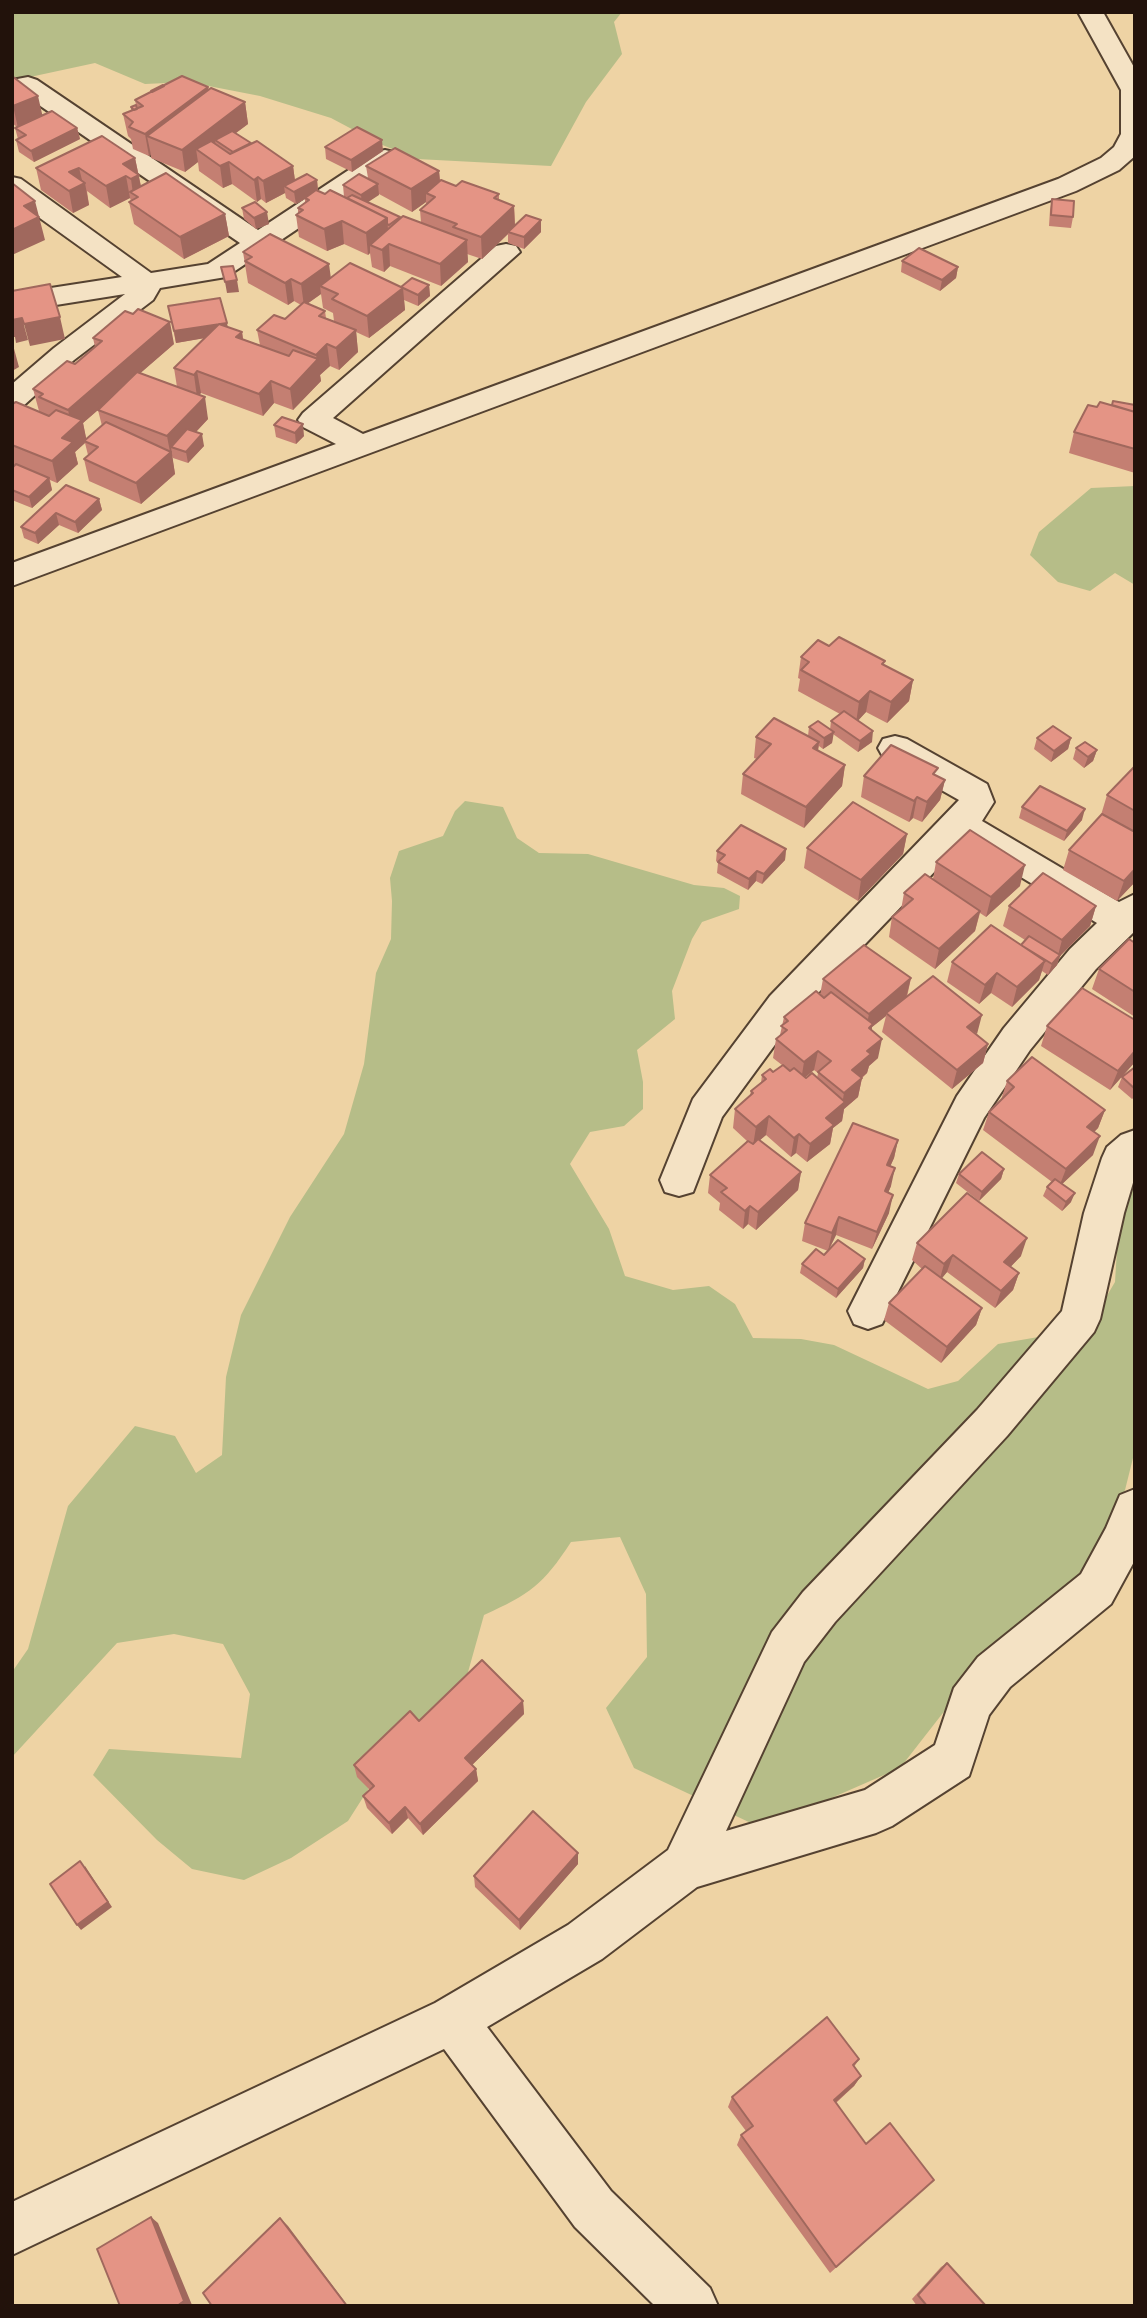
<!DOCTYPE html>
<style>
body{margin:0}
#map{position:relative;width:1147px;height:2318px;overflow:hidden;background:#eed3a4;font-family:Alegreya,serif}
canvas{display:block}
.frame{position:absolute;inset:0;border:14px solid #22120b;pointer-events:none}
</style>
<div id="map">
<canvas width="1147" height="2318"></canvas>
<div class="frame"></div>
</div>
<script>
const g = document.querySelector('canvas').getContext('2d');
g.lineJoin = 'round';
function fill(path, color) { g.fillStyle = color; g.fill(path, 'evenodd'); }
function trace(path, color, width, dash) { g.strokeStyle = color; g.lineWidth = width; g.lineCap = dash ? 'butt' : 'round'; g.setLineDash(dash || []); g.stroke(path); }
fill(new Path2D(`
 M 12,12 L 622,12 L 614,22 L 622,54 L 586,102 L 551,166 L 417,159 L 380,144 L 331,118 L 260,96 L 188,82 L 145,84 L 95,63 L 30,77 L 12,84 Z
 M 1135,486 L 1135,585 L 1115,573 L 1090,591 L 1058,582 L 1030,555 L 1039,532 L 1091,488 Z
 M 465,801 L 503,807 L 517,838 L 539,853 L 588,854 L 694,885 L 724,888 L 740,896 L 739,909 L 702,922 L 692,939 L 672,991 L 675,1019 L 637,1050 L 643,1082 L 643,1109 L 624,1126 L 590,1132 L 570,1164 L 609,1229 L 625,1276 L 673,1290 L 709,1286 L 735,1304 L 753,1338 L 801,1339 L 834,1345 L 928,1389 L 958,1381 L 998,1344 L 1044,1336 L 1082,1338 L 1115,1282 L 1118,1233 L 1130,1189 L 1135,1183 L 1135,1450 L 1125,1490 L 1088,1570 L 985,1659 L 900,1768 L 813,1806 L 753,1824 L 634,1768 L 606,1708 L 647,1657 L 646,1594 L 620,1537 L 571,1542 C 543,1585 530,1594 484,1615 L 463,1690 L 390,1755 L 348,1821 L 291,1858 L 244,1880 L 192,1869 L 157,1840 L 93,1775 L 109,1749 L 241,1758 L 250,1694 L 223,1644 L 174,1634 L 117,1643 L 12,1757 L 12,1672 L 28,1649 L 68,1506 L 135,1426 L 175,1436 L 196,1473 L 222,1455 L 226,1377 L 241,1315 L 290,1217 L 344,1134 L 364,1064 L 376,973 L 391,939 L 392,901 L 390,878 L 399,851 L 443,836 L 455,811 Z`), '#b6bd88');
const minor = new Path2D(`
 M 1078,12 L 1103,12 L 1135,69 L 1135,156 L 1119,170 L 1076,191 L 12,586 L 12,563 L 336,444 L 303,427 L 298,420 L 303,413 L 496,246 L 506,244 L 516,246 L 520,252 L 333,418 L 363,434 L 1058,179 L 1101,158 L 1114,147 L 1121,134 L 1121,90 Z
 M 28,77 L 37,80 L 258,230 L 376,152 L 385,150 L 394,152 L 398,158 L 394,164 L 226,277 L 160,288 L 153,300 L 74,360 L 22,407 L 12,409 L 12,384 L 54,348 L 125,294 L 12,312 L 12,294 L 122,277 L 12,198 L 12,177 L 21,179 L 151,273 L 208,264 L 240,243 L 23,94 L 12,96 L 12,80 Z
 M 895,736 L 907,739 L 987,784 L 994,802 L 982,821 L 1119,902 L 1135,894 L 1135,931 L 1096,969 L 1030,1050 L 984,1118 L 882,1324 L 868,1329 L 854,1324 L 848,1311 L 957,1096 L 1004,1028 L 1070,949 L 1097,923 L 963,842 L 796,1016 L 722,1117 L 693,1192 L 679,1196 L 665,1192 L 660,1180 L 693,1099 L 770,996 L 959,800 L 883,757 L 878,748 L 883,739 Z
 M 1135,1130 L 1135,1176 L 1124,1213 L 1100,1319 L 1094,1332 L 1007,1436 L 835,1622 L 804,1662 L 726,1831 L 865,1790 L 935,1745 L 954,1688 L 978,1657 L 1081,1574 L 1106,1528 L 1120,1495 L 1135,1489 L 1135,1560 L 1111,1604 L 1010,1687 L 989,1715 L 969,1776 L 892,1826 L 876,1833 L 697,1887 L 602,1959 L 487,2027 L 611,2191 L 710,2288 L 718,2306 L 655,2306 L 575,2227 L 444,2049 L 12,2255 L 12,2202 L 435,2003 L 568,1925 L 668,1850 L 772,1632 L 803,1592 L 977,1410 L 1062,1311 L 1084,1213 L 1102,1158 L 1107,1147 L 1121,1135 Z`);
trace(minor, '#554231', 4);
fill(minor, '#f4e2c4');
fill(new Path2D(`
 M 12,76 L 43,115 L 77,128 L 80,139 L 34,162 L 19,152 L 16,140 L 18,139 L 15,128 L 17,127 L 12,123 Z
 M 164,86 L 208,87 L 209,90 L 245,102 L 248,124 L 236,133 L 251,143 L 293,166 L 295,181 L 317,180 L 318,191 L 325,194 L 344,197 L 343,185 L 368,178 L 366,166 L 439,171 L 440,181 L 456,186 L 499,194 L 499,200 L 514,206 L 515,225 L 541,232 L 524,249 L 508,243 L 508,234 L 482,259 L 467,254 L 468,262 L 441,286 L 390,266 L 384,272 L 372,267 L 370,253 L 368,255 L 344,244 L 327,251 L 299,237 L 296,215 L 298,214 L 298,208 L 305,203 L 305,199 L 296,204 L 286,198 L 285,193 L 266,203 L 261,199 L 257,202 L 232,184 L 223,188 L 199,171 L 198,162 L 185,172 L 151,158 L 151,155 L 149,156 L 133,149 L 131,139 L 128,136 L 123,114 L 131,111 L 131,107 L 136,105 L 135,100 L 151,92 L 151,91 ZM 379,194 L 412,212 L 426,202 L 426,204 L 420,210 L 421,222 L 400,218 L 400,217 L 368,202 Z
 M 325,147 L 383,151 L 352,172 L 326,159 Z
 M 135,158 L 141,186 L 225,214 L 229,236 L 184,259 L 134,224 L 129,202 L 131,201 L 130,198 L 110,208 L 87,191 L 89,205 L 73,213 L 41,190 L 36,168 Z
 M 1052,199 L 1073,217 L 1071,228 L 1049,226 L 1050,210 Z
 M 242,208 L 269,224 L 256,229 L 244,219 Z
 M 243,252 L 331,278 L 401,287 L 429,285 L 430,296 L 418,306 L 404,300 L 405,310 L 369,338 L 356,332 L 358,352 L 339,370 L 330,366 L 320,375 L 321,381 L 293,410 L 274,403 L 263,416 L 201,393 L 199,395 L 208,419 L 196,432 L 204,446 L 188,463 L 173,458 L 172,456 L 175,474 L 141,504 L 89,481 L 84,459 L 88,455 L 85,443 L 75,452 L 78,464 L 57,483 L 50,480 L 52,490 L 32,508 L 12,500 L 12,468 L 15,465 L 12,464 L 12,404 L 39,411 L 33,389 L 75,364 L 95,347 L 93,338 L 174,344 L 140,373 L 177,387 L 174,368 L 204,338 L 176,343 L 168,306 L 242,332 L 243,339 L 260,345 L 257,330 L 285,319 L 301,305 L 294,301 L 288,305 L 248,283 ZM 321,294 L 323,308 L 333,313 L 334,321 L 326,318 L 325,311 L 307,304 ZM 98,410 L 102,426 L 86,439 L 83,423 Z
 M 902,261 L 958,267 L 956,278 L 940,291 L 901,272 Z
 M 1112,405 L 1135,405 L 1135,473 L 1069,453 L 1074,432 L 1097,407 Z
 M 274,425 L 304,436 L 296,444 L 276,437 Z
 M 66,485 L 99,499 L 102,510 L 78,533 L 59,525 L 38,544 L 24,538 L 21,527 Z
 M 829,646 L 884,665 L 913,680 L 909,701 L 887,723 L 866,712 L 858,720 L 872,742 L 858,752 L 833,734 L 832,743 L 823,749 L 819,746 L 818,751 L 845,765 L 842,786 L 804,828 L 741,794 L 743,774 L 757,759 L 754,758 L 756,737 L 808,736 L 809,727 L 830,730 L 831,721 L 840,714 L 798,691 L 800,679 L 798,678 L 801,657 Z
 M 1037,738 L 1071,738 L 1068,749 L 1051,762 L 1034,749 Z
 M 1076,748 L 1097,750 L 1093,761 L 1084,768 L 1073,759 Z
 M 1135,766 L 1135,882 L 1117,901 L 1063,870 L 1069,850 L 1101,815 L 1107,795 Z
 M 936,775 L 945,780 L 940,800 L 922,822 L 913,818 L 909,822 L 861,797 L 864,776 Z
 M 1022,807 L 1082,820 L 1064,841 L 1019,818 Z
 M 907,834 L 903,854 L 858,901 L 804,868 L 807,848 Z
 M 786,849 L 785,860 L 762,884 L 756,881 L 748,890 L 717,873 L 718,863 L 716,861 L 717,851 Z
 M 936,862 L 1020,886 L 986,917 L 980,913 L 975,931 L 935,969 L 889,937 L 892,917 L 901,910 L 904,893 L 933,879 Z
 M 1009,906 L 1096,906 L 1090,926 L 1060,956 L 1057,965 L 1048,975 L 1042,971 L 1039,980 L 1012,1007 L 991,993 L 979,1004 L 947,982 L 952,962 L 1021,945 L 1025,940 L 1003,926 Z
 M 1135,943 L 1135,1017 L 1092,989 L 1099,969 Z
 M 911,978 L 907,997 L 977,1035 L 988,1044 L 983,1063 L 952,1089 L 882,1032 L 886,1016 L 872,1027 L 872,1030 L 878,1058 L 869,1066 L 867,1073 L 862,1078 L 858,1097 L 844,1109 L 842,1121 L 833,1128 L 830,1144 L 807,1162 L 796,1153 L 791,1157 L 766,1135 L 760,1140 L 801,1172 L 798,1190 L 756,1230 L 748,1224 L 743,1229 L 719,1210 L 720,1203 L 708,1193 L 710,1175 L 747,1141 L 733,1128 L 735,1109 L 750,1095 L 751,1091 L 761,1083 L 762,1075 L 773,1072 L 782,1065 L 773,1058 L 776,1039 L 780,1035 L 784,1017 L 820,995 L 823,979 ZM 814,1070 L 818,1073 L 817,1078 L 805,1077 Z
 M 1047,1026 L 1135,1062 L 1110,1090 L 1041,1046 Z
 M 1135,1067 L 1135,1097 L 1132,1099 L 1118,1087 L 1122,1077 Z
 M 1007,1081 L 1105,1110 L 1098,1128 L 1094,1132 L 1093,1155 L 1062,1184 L 1071,1202 L 1062,1211 L 1043,1196 L 1047,1187 L 1052,1182 L 983,1130 L 989,1112 L 1001,1100 Z
 M 898,1140 L 894,1158 L 890,1166 L 891,1186 L 888,1193 L 889,1213 L 872,1249 L 836,1235 L 829,1250 L 865,1259 L 863,1268 L 836,1298 L 800,1273 L 802,1264 L 824,1255 L 828,1251 L 802,1241 L 805,1223 Z
 M 1004,1169 L 1001,1179 L 979,1201 L 956,1183 L 959,1174 Z
 M 917,1243 L 1021,1256 L 1010,1267 L 1019,1273 L 1013,1290 L 995,1308 L 947,1272 L 941,1278 L 982,1308 L 976,1325 L 941,1363 L 884,1320 L 889,1303 L 922,1269 L 912,1260 Z
 M 523,1701 L 524,1714 L 472,1765 L 476,1769 L 478,1781 L 423,1835 L 408,1818 L 392,1834 L 367,1808 L 363,1796 L 370,1790 L 357,1777 L 354,1765 L 419,1721 Z
 M 578,1864 L 520,1930 L 475,1887 L 474,1876 Z
 M 859,2059 L 854,2067 L 861,2076 L 854,2086 L 836,2103 L 866,2144 L 934,2180 L 830,2273 L 737,2145 L 741,2135 L 746,2131 L 728,2107 L 732,2097 Z
 M 947,2263 L 986,2306 L 917,2306 L 912,2299 L 941,2267 Z`), '#c47f72');
fill(new Path2D(`
 M 208,87 L 212,109 L 147,136 L 151,155 L 149,156 L 145,134 Z
 M 38,96 L 43,118 L 18,128 L 13,106 Z
 M 245,102 L 248,124 L 221,144 L 215,140 L 216,148 L 196,149 L 198,162 L 185,172 L 182,150 Z
 M 77,128 L 80,139 L 34,162 L 31,151 Z
 M 382,140 L 383,151 L 352,172 L 351,160 Z
 M 135,158 L 143,197 L 138,197 L 133,194 L 131,179 L 126,176 L 130,198 L 110,208 L 106,186 L 123,164 Z
 M 229,162 L 232,184 L 223,188 L 220,166 Z
 M 293,166 L 296,188 L 284,186 L 285,193 L 266,203 L 263,181 Z
 M 79,168 L 83,184 L 85,183 L 89,205 L 73,213 L 69,191 L 69,172 Z
 M 439,171 L 441,193 L 426,193 L 426,202 L 412,212 L 411,189 Z
 M 258,177 L 261,199 L 257,202 L 254,180 Z
 M 317,180 L 318,191 L 296,204 L 294,192 Z
 M 378,184 L 379,195 L 362,206 L 361,195 Z
 M 35,201 L 45,240 L 12,255 L 12,230 L 24,206 Z
 M 514,206 L 515,228 L 508,232 L 508,234 L 482,259 L 481,237 Z
 M 267,212 L 269,224 L 256,229 L 254,218 Z
 M 225,214 L 229,236 L 184,259 L 180,237 Z
 M 387,218 L 389,240 L 370,245 L 370,253 L 368,255 L 366,233 Z
 M 541,220 L 541,232 L 524,249 L 524,237 Z
 M 342,221 L 344,244 L 327,251 L 324,229 Z
 M 467,240 L 468,262 L 441,286 L 440,264 Z
 M 389,244 L 390,266 L 384,272 L 382,250 Z
 M 329,264 L 332,286 L 320,286 L 321,294 L 304,306 L 301,284 Z
 M 958,267 L 956,278 L 940,291 L 942,280 Z
 M 291,279 L 294,301 L 288,305 L 285,283 Z
 M 237,280 L 239,292 L 227,293 L 225,282 Z
 M 429,285 L 430,296 L 418,306 L 418,295 Z
 M 403,288 L 405,310 L 369,338 L 367,316 Z
 M 60,317 L 65,339 L 30,346 L 24,324 Z
 M 22,318 L 28,340 L 16,343 L 15,337 L 12,337 L 12,320 Z
 M 170,322 L 174,344 L 83,423 L 87,442 L 84,441 L 85,443 L 75,452 L 78,464 L 57,483 L 52,461 L 62,438 L 72,428 L 68,410 Z
 M 227,323 L 229,334 L 176,343 L 174,331 Z
 M 356,330 L 358,352 L 339,370 L 336,348 Z
 M 242,332 L 245,354 L 236,337 Z
 M 327,344 L 330,366 L 320,375 L 321,381 L 293,410 L 290,389 L 317,361 L 316,355 Z
 M 13,345 L 19,367 L 12,371 L 12,346 Z
 M 197,371 L 201,393 L 197,397 L 194,375 Z
 M 271,381 L 274,403 L 263,416 L 259,394 Z
 M 205,397 L 208,419 L 179,450 L 171,447 L 175,474 L 141,504 L 136,483 L 170,452 L 167,436 Z
 M 303,424 L 304,436 L 296,444 L 295,433 Z
 M 202,434 L 204,446 L 188,463 L 186,452 Z
 M 49,478 L 52,490 L 32,508 L 29,497 Z
 M 99,499 L 102,510 L 78,533 L 75,522 Z
 M 56,513 L 59,525 L 38,544 L 35,533 Z
 M 913,680 L 909,701 L 887,723 L 891,702 Z
 M 870,691 L 866,712 L 856,723 L 859,702 Z
 M 873,731 L 872,742 L 858,752 L 860,741 Z
 M 834,732 L 832,743 L 823,749 L 824,738 Z
 M 1071,738 L 1068,749 L 1051,762 L 1054,751 Z
 M 819,742 L 816,762 L 813,748 Z
 M 1097,750 L 1093,761 L 1084,768 L 1088,757 Z
 M 845,765 L 842,786 L 804,828 L 806,807 Z
 M 945,780 L 940,800 L 922,822 L 927,802 Z
 M 917,797 L 913,818 L 909,822 L 914,801 Z
 M 1085,809 L 1082,820 L 1064,841 L 1067,831 Z
 M 907,834 L 903,854 L 858,901 L 861,880 Z
 M 786,849 L 785,860 L 762,884 L 764,874 Z
 M 1025,865 L 1020,886 L 986,917 L 991,897 Z
 M 1135,869 L 1135,882 L 1117,901 L 1124,881 Z
 M 757,871 L 756,881 L 748,890 L 749,879 Z
 M 1096,906 L 1090,926 L 1060,956 L 1057,965 L 1048,975 L 1052,964 L 1057,959 L 1062,940 Z
 M 980,911 L 975,931 L 935,969 L 939,949 Z
 M 1045,961 L 1039,980 L 1012,1007 L 1017,987 Z
 M 997,973 L 991,993 L 979,1004 L 985,985 Z
 M 911,978 L 906,998 L 886,1013 L 886,1016 L 872,1027 L 869,1044 L 865,1033 L 869,1014 Z
 M 982,1015 L 977,1034 L 967,1027 Z
 M 882,1039 L 878,1058 L 869,1066 L 867,1073 L 848,1089 L 852,1070 L 867,1051 Z
 M 988,1044 L 983,1063 L 952,1089 L 957,1070 Z
 M 818,1051 L 814,1070 L 801,1081 L 804,1062 Z
 M 1135,1051 L 1135,1062 L 1110,1090 L 1118,1071 Z
 M 862,1078 L 858,1097 L 844,1109 L 842,1121 L 833,1128 L 830,1144 L 807,1162 L 810,1144 L 826,1118 L 842,1105 L 844,1093 Z
 M 1105,1110 L 1098,1128 L 1080,1146 L 1087,1127 Z
 M 769,1116 L 766,1135 L 753,1146 L 756,1127 Z
 M 799,1134 L 796,1153 L 791,1157 L 794,1138 Z
 M 1100,1136 L 1093,1155 L 1059,1187 L 1066,1169 Z
 M 898,1140 L 894,1158 L 883,1183 L 887,1165 Z
 M 895,1168 L 891,1186 L 881,1209 L 885,1191 Z
 M 1004,1169 L 1001,1179 L 979,1201 L 982,1192 Z
 M 801,1172 L 798,1190 L 756,1230 L 758,1212 Z
 M 1075,1193 L 1071,1202 L 1062,1211 L 1066,1202 Z
 M 893,1195 L 889,1213 L 872,1249 L 877,1232 Z
 M 750,1206 L 748,1224 L 743,1229 L 745,1211 Z
 M 839,1217 L 836,1235 L 828,1251 L 832,1233 Z
 M 1027,1238 L 1021,1256 L 998,1280 L 1004,1262 Z
 M 953,1255 L 947,1272 L 939,1282 L 944,1264 Z
 M 865,1259 L 863,1268 L 836,1298 L 838,1289 Z
 M 1019,1273 L 1013,1290 L 995,1308 L 1001,1291 Z
 M 982,1308 L 976,1325 L 941,1363 L 947,1347 Z
 M 523,1701 L 524,1714 L 467,1770 L 465,1758 Z
 M 476,1769 L 478,1781 L 423,1835 L 420,1824 Z
 M 405,1807 L 408,1818 L 392,1834 L 389,1823 Z
 M 578,1853 L 578,1864 L 520,1930 L 519,1920 Z
 M 85,1866 L 112,1907 L 81,1930 L 77,1925 Z
 M 861,2076 L 854,2086 L 827,2110 L 834,2100 Z
 M 151,2217 L 158,2223 L 192,2305 L 191,2306 L 177,2306 Z
 M 280,2218 L 288,2226 L 348,2306 L 347,2306 Z`), '#a0685d');
const building = new Path2D(`
 M 12,76 L 38,96 L 13,106 L 12,106 Z
 M 182,76 L 208,87 L 145,134 L 129,127 L 133,122 L 123,114 L 143,106 L 135,100 Z
 M 163,85 L 164,86 L 152,92 L 151,91 Z
 M 211,88 L 245,102 L 182,150 L 147,136 Z
 M 136,105 L 137,109 L 134,110 L 131,107 Z
 M 52,111 L 77,128 L 31,151 L 16,140 L 26,135 L 15,128 Z
 M 357,127 L 382,140 L 351,160 L 325,147 Z
 M 232,131 L 251,143 L 233,152 L 215,140 Z
 M 102,136 L 135,158 L 123,164 L 139,175 L 131,179 L 126,176 L 106,186 L 79,168 L 69,172 L 85,183 L 69,191 L 36,168 Z
 M 211,141 L 230,154 L 257,141 L 293,166 L 263,181 L 258,177 L 254,180 L 229,162 L 220,166 L 196,149 Z
 M 395,148 L 439,171 L 411,189 L 366,166 Z
 M 166,173 L 225,214 L 180,237 L 129,202 L 138,197 L 130,192 Z
 M 307,174 L 317,180 L 294,192 L 284,186 Z
 M 359,174 L 378,184 L 361,195 L 343,185 Z
 M 441,180 L 456,186 L 462,181 L 499,194 L 494,198 L 514,206 L 481,237 L 453,227 L 457,224 L 420,210 L 435,197 L 426,193 Z
 M 12,183 L 35,201 L 24,206 L 39,217 L 12,230 Z
 M 316,190 L 325,194 L 330,190 L 387,218 L 366,233 L 342,221 L 324,229 L 296,215 L 303,210 L 298,208 L 309,200 L 305,198 Z
 M 352,195 L 400,217 L 389,225 L 387,224 L 387,218 L 347,198 Z
 M 1052,199 L 1074,201 L 1073,217 L 1051,215 Z
 M 255,202 L 267,212 L 254,218 L 242,208 Z
 M 526,215 L 541,220 L 524,237 L 508,232 Z
 M 403,216 L 467,240 L 440,264 L 389,244 L 382,250 L 370,245 Z
 M 270,234 L 329,264 L 301,284 L 291,279 L 285,283 L 245,261 L 252,257 L 243,252 Z
 M 919,248 L 958,267 L 942,280 L 902,261 Z
 M 350,263 L 403,288 L 367,316 L 332,299 L 338,294 L 320,286 Z
 M 233,266 L 237,280 L 225,282 L 221,267 Z
 M 412,278 L 429,285 L 418,295 L 401,287 Z
 M 50,284 L 60,317 L 24,324 L 22,318 L 12,320 L 12,291 Z
 M 220,298 L 227,323 L 174,331 L 168,306 Z
 M 304,302 L 325,311 L 319,316 L 356,330 L 336,348 L 327,344 L 316,355 L 257,330 L 274,315 L 285,319 Z
 M 138,309 L 170,322 L 68,410 L 39,397 L 43,394 L 33,389 L 67,361 L 75,364 L 102,341 L 93,338 L 125,311 L 133,314 Z
 M 219,324 L 242,332 L 236,337 L 289,356 L 293,350 L 318,359 L 290,389 L 271,381 L 259,394 L 197,371 L 194,375 L 174,368 Z
 M 137,372 L 205,397 L 167,436 L 98,410 Z
 M 1113,401 L 1135,405 L 1135,412 L 1112,405 Z
 M 16,402 L 49,416 L 56,410 L 82,420 L 62,438 L 73,442 L 52,461 L 12,445 L 12,404 Z
 M 1100,402 L 1135,412 L 1135,449 L 1074,432 L 1088,405 L 1097,407 Z
 M 282,417 L 303,424 L 295,433 L 274,425 Z
 M 106,422 L 171,452 L 136,483 L 84,459 L 98,447 L 84,441 Z
 M 187,429 L 202,434 L 186,452 L 171,447 Z
 M 16,464 L 49,478 L 29,497 L 12,490 L 12,468 Z
 M 66,485 L 99,499 L 75,522 L 56,513 L 35,533 L 21,527 Z
 M 839,637 L 885,661 L 882,664 L 913,680 L 891,702 L 870,691 L 859,702 L 801,670 L 809,662 L 801,657 L 818,640 L 829,646 Z
 M 844,711 L 873,731 L 860,741 L 831,721 Z
 M 774,718 L 819,742 L 813,748 L 845,765 L 806,807 L 743,774 L 771,744 L 756,737 Z
 M 818,721 L 834,732 L 824,738 L 809,727 Z
 M 1053,726 L 1071,738 L 1054,751 L 1037,738 Z
 M 1085,742 L 1097,750 L 1088,757 L 1076,748 Z
 M 891,745 L 938,768 L 933,774 L 945,780 L 927,802 L 917,797 L 914,801 L 864,776 Z
 M 1135,766 L 1135,811 L 1107,795 Z
 M 1040,786 L 1085,809 L 1067,831 L 1022,807 Z
 M 853,802 L 907,834 L 861,880 L 807,848 Z
 M 1102,814 L 1135,832 L 1135,869 L 1124,881 L 1069,850 Z
 M 741,825 L 786,849 L 764,874 L 757,871 L 749,879 L 718,862 L 725,855 L 717,851 Z
 M 970,830 L 1025,865 L 991,897 L 936,862 Z
 M 1043,873 L 1096,906 L 1062,940 L 1009,906 Z
 M 925,874 L 980,911 L 939,949 L 892,917 L 913,899 L 904,893 Z
 M 991,925 L 1045,961 L 1017,987 L 997,973 L 985,985 L 952,962 Z
 M 1029,936 L 1060,955 L 1052,964 L 1021,945 Z
 M 1129,939 L 1135,943 L 1135,992 L 1099,969 Z
 M 864,945 L 911,978 L 869,1014 L 823,979 Z
 M 933,976 L 982,1015 L 967,1027 L 988,1044 L 957,1070 L 886,1013 Z
 M 1082,988 L 1135,1020 L 1135,1051 L 1118,1071 L 1047,1026 Z
 M 816,991 L 824,998 L 831,992 L 873,1024 L 869,1028 L 882,1039 L 867,1051 L 871,1054 L 852,1070 L 862,1078 L 844,1093 L 818,1072 L 831,1061 L 818,1051 L 804,1062 L 776,1039 L 787,1030 L 781,1026 L 788,1021 L 784,1017 Z
 M 1032,1057 L 1105,1110 L 1087,1127 L 1100,1136 L 1066,1169 L 989,1112 L 1014,1087 L 1007,1081 Z
 M 783,1065 L 790,1071 L 794,1068 L 806,1078 L 812,1073 L 845,1102 L 826,1118 L 834,1125 L 810,1144 L 799,1134 L 794,1138 L 769,1116 L 756,1127 L 735,1109 L 753,1093 L 751,1091 L 766,1079 L 762,1075 L 770,1069 L 773,1072 Z
 M 1135,1067 L 1135,1089 L 1122,1077 Z
 M 853,1123 L 898,1140 L 887,1165 L 895,1168 L 885,1191 L 893,1195 L 877,1232 L 839,1217 L 832,1233 L 805,1223 Z
 M 758,1139 L 801,1172 L 758,1212 L 750,1206 L 745,1211 L 721,1192 L 727,1188 L 710,1175 L 748,1141 L 753,1144 Z
 M 982,1152 L 1004,1169 L 982,1192 L 959,1174 Z
 M 1055,1179 L 1075,1193 L 1066,1202 L 1047,1187 Z
 M 967,1193 L 1027,1238 L 1004,1262 L 1019,1273 L 1001,1291 L 953,1255 L 944,1264 L 917,1243 Z
 M 838,1240 L 865,1259 L 838,1289 L 802,1264 L 816,1249 L 824,1255 Z
 M 925,1266 L 982,1308 L 947,1347 L 889,1303 Z
 M 482,1660 L 523,1701 L 465,1758 L 476,1769 L 420,1824 L 405,1807 L 389,1823 L 363,1796 L 374,1786 L 354,1765 L 410,1711 L 419,1721 Z
 M 533,1811 L 578,1853 L 519,1920 L 474,1876 Z
 M 80,1861 L 108,1902 L 77,1925 L 50,1884 Z
 M 827,2017 L 859,2059 L 853,2065 L 861,2076 L 834,2100 L 866,2144 L 890,2123 L 934,2180 L 836,2267 L 741,2135 L 753,2126 L 732,2097 Z
 M 151,2217 L 184,2301 L 177,2306 L 120,2306 L 97,2249 Z
 M 280,2218 L 347,2306 L 212,2306 L 203,2293 Z
 M 947,2263 L 986,2306 L 927,2306 L 918,2295 Z`);
fill(building, '#e49485');
trace(building, '#a0685d', 2);
</script>
